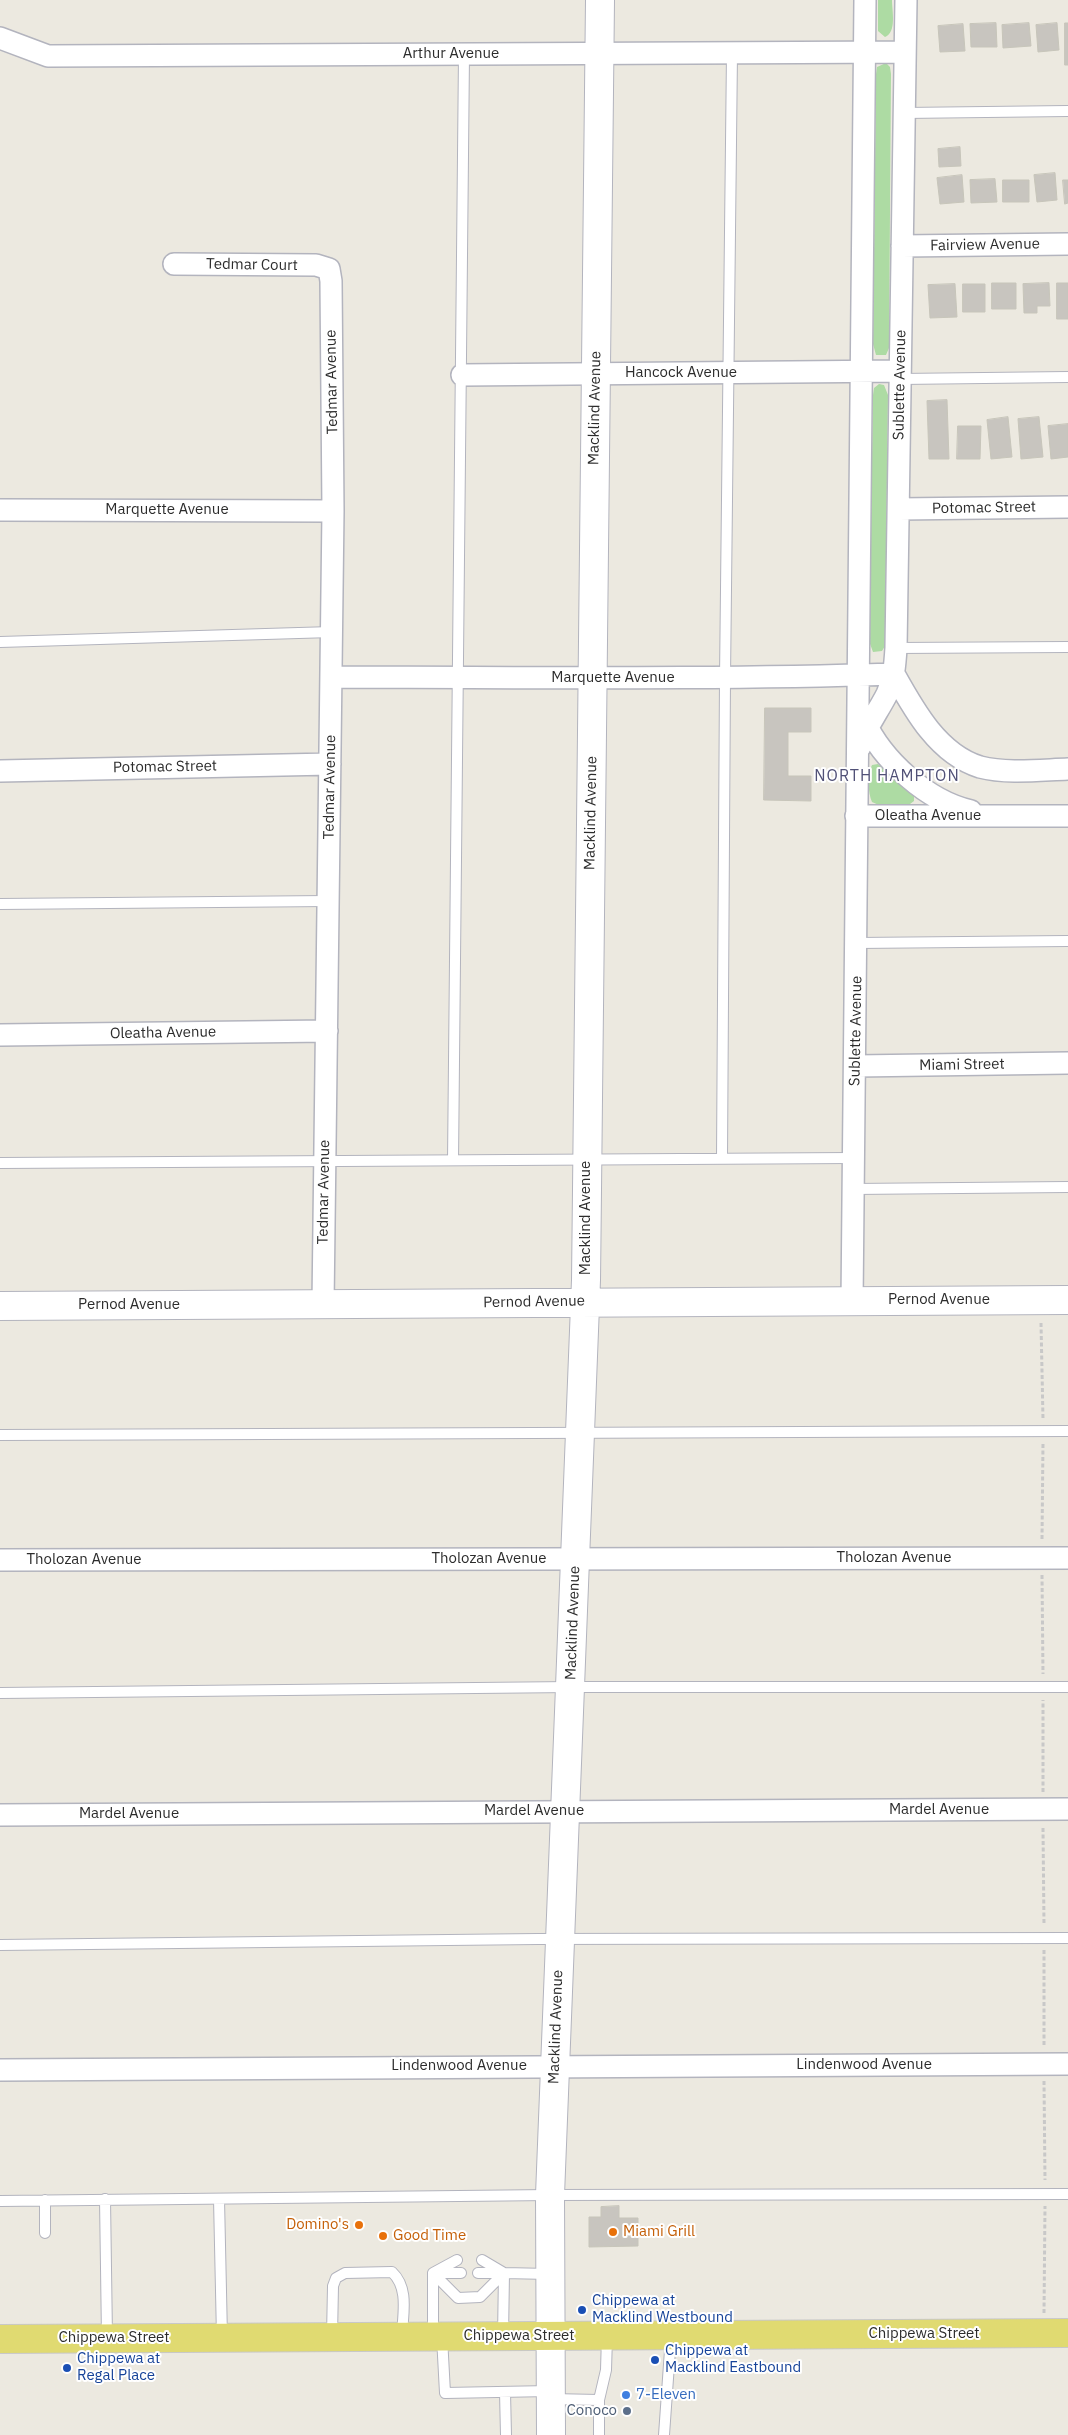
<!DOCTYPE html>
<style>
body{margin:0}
canvas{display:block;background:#ece9e0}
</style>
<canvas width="1068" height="2435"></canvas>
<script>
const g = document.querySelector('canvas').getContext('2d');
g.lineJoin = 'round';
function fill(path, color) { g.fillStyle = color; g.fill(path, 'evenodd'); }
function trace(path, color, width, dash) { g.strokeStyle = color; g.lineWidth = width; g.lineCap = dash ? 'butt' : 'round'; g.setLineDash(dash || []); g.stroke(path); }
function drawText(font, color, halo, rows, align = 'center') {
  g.font = font + ' "IBM Plex Sans",sans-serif'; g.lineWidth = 4; g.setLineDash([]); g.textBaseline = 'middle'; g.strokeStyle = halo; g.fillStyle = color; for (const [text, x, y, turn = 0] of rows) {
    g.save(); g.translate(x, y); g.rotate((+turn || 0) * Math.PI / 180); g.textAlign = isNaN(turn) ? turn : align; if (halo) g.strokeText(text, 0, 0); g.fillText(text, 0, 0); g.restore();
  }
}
fill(new Path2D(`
 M 878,0 L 892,0 C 892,11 897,32 885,37 L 878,31 Z
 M 886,63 L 890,67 L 891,74 L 889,348 L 886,355 L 876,355 L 873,344 L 876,74 L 877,67 Z
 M 879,384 L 884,385 L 888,395 L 885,646 L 882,651 L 873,652 L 869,641 L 873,395 L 874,388 Z
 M 878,764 L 914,796 L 914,801 L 910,804 L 881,806 L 872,802 C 868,793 867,774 872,765 Z`), '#addba3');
const building = new Path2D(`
 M 996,23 L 997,47 L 971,47 L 970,24 Z
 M 1029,23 L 1031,46 L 1003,48 L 1002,25 Z
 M 1057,23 L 1059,50 L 1038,52 L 1036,25 Z
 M 1065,23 L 1068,23 L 1068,65 L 1065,65 Z
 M 963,24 L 965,51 L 940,52 L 938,26 Z
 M 960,147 L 961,166 L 939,167 L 938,149 Z
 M 1055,173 L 1057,200 L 1037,202 L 1034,175 Z
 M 962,175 L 964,202 L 940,204 L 937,178 Z
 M 995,179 L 997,202 L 971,203 L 970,180 Z
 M 1003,180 L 1029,180 L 1029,202 L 1003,202 Z
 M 1063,180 L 1068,180 L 1068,203 L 1065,204 Z
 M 992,283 L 1016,283 L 1016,309 L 992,309 Z
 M 1049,283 L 1050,306 L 1037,306 L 1037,313 L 1024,313 L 1023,284 Z
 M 1057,283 L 1068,283 L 1068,319 L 1057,319 Z
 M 955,284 L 957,317 L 930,318 L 928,285 Z
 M 963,284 L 985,284 L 985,312 L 963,312 Z
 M 947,400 L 949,459 L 929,459 L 927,401 Z
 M 1008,417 L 1012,457 L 991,459 L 987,420 Z
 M 1039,417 L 1043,457 L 1021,459 L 1018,419 Z
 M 1068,424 L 1068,457 L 1051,459 L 1048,426 Z
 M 958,426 L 981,426 L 980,459 L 957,459 Z
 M 765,708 L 811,708 L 811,732 L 788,732 L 788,776 L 811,776 L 811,801 L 764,800 Z
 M 619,2206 L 619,2218 L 638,2218 L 638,2246 L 589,2247 L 589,2217 L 601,2217 L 601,2207 Z`);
fill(building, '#c8c5bf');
trace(building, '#c7c5ba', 1);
const lane = new Path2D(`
 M 904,113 L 1068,111
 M 900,379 L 1068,377
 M 0,642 L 332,632
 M 896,648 L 1068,647
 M 0,904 L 328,901
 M 857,943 L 1068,941
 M 722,1158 L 725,678 L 732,53
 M 453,1160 L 464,54
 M 0,1163 L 853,1158
 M 853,1189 L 1068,1187
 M 0,1435 L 1068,1431
 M 0,1693 L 571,1687 L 1068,1687
 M 0,1945 L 538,1939 L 1068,1938
 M 105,2199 L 107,2337
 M 219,2199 L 222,2337
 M 45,2200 L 45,2233
 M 0,2201 L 550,2195 L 1068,2194
 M 457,2260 L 433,2273 L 458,2298 L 480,2297 L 504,2273 L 482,2260
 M 478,2273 L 504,2273 L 503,2336
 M 504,2273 L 549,2274
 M 433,2335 L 433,2273 L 461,2273
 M 332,2336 L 333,2286 L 336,2278 L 345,2273 L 392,2272 C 409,2288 403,2313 402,2335
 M 442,2337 L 445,2393 L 550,2391
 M 505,2392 L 506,2435
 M 551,2399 L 599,2400 L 599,2435
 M 599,2400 L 606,2370 L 607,2337
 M 664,2435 L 671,2336`);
const street = new Path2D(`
 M 0,38 L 48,56 L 905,52
 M 902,246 L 1068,244
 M 174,264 L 316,265 L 329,269 L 331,281 L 333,511 L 323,1304
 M 462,375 L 900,371
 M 899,509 L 1068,507
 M 0,510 L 333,511
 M 331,677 C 519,677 706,680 894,674 C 914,710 938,754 980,767 C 1007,774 1040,770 1068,769
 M 864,720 C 882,760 927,801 971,811
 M 860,747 C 865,728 878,712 887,694 C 894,679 895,664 896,648 L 906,0
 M 0,771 L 330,764
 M 856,816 L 1068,816
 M 0,1035 L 327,1031
 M 856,1066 L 1068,1063
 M 852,1301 L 865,0
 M 0,1560 L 1068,1558
 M 0,1815 L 1068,1809
 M 0,2070 L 1068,2064`);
const secondary = new Path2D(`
 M 0,1306 L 1068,1300
 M 551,2435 L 550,2195 L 586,1280 L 600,0`);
const primary = new Path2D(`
 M 0,2339 L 1068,2333`);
trace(lane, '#b3b4be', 12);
trace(street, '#b3b4be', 24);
trace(secondary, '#b3b4be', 30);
trace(primary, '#c8c8c8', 30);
trace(new Path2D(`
 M 1041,1323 L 1043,1419
 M 1042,1539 L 1043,1443
 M 1042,1575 L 1043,1674
 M 1043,1792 L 1043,1700
 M 1043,1828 L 1044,1924
 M 1044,1950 L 1044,2047
 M 1044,2081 L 1045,2180
 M 1044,2313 L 1045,2206`), '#c8c8c8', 3, [4, 2.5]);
trace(lane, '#fff', 10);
trace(street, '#fff', 21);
trace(secondary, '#fff', 28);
trace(primary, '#e0da71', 28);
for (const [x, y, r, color] of [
 [359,2225,5,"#e8710a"],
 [613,2232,5,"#e8710a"],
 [383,2236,5,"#e8710a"],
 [582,2310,5,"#1a4fb4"],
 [655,2360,5,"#1a4fb4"],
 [67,2368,5,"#1a4fb4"],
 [626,2395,5,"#3f7fe0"],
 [627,2411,5,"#5c6f8a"]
]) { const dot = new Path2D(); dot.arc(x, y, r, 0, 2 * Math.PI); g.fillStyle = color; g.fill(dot); trace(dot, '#fff', 2); }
drawText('15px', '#2c2c2c', '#fff', [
 ["Arthur Avenue",451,54],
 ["Fairview Avenue",985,245,-1],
 ["Tedmar Court",252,265,1],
 ["Hancock Avenue",681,373],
 ["Tedmar Avenue",332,382,-91],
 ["Sublette Avenue",900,385,-89],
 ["Macklind Avenue",595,408,-89],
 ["Potomac Street",984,508,-1],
 ["Marquette Avenue",167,510],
 ["Marquette Avenue",613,678],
 ["Potomac Street",165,767,-1],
 ["Tedmar Avenue",330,787,-89],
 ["Macklind Avenue",591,813,-89],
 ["Oleatha Avenue",928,816],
 ["Sublette Avenue",856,1031,-89],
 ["Oleatha Avenue",163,1033,-1],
 ["Miami Street",962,1065,-1],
 ["Tedmar Avenue",324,1192,-89],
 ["Macklind Avenue",586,1218,-90],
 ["Pernod Avenue",939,1300],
 ["Pernod Avenue",534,1302,-1],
 ["Pernod Avenue",129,1305],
 ["Tholozan Avenue",894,1558],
 ["Tholozan Avenue",489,1559],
 ["Tholozan Avenue",84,1560],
 ["Macklind Avenue",573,1623,-88],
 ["Mardel Avenue",939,1810],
 ["Mardel Avenue",534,1811],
 ["Mardel Avenue",129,1814],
 ["Macklind Avenue",556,2027,-88],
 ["Lindenwood Avenue",864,2065],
 ["Lindenwood Avenue",459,2066],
 ["Chippewa Street",924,2334],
 ["Chippewa Street",519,2336],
 ["Chippewa Street",114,2338]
]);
drawText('15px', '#c56008', '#fff', [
 ["Domino's",349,2225,"right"],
 ["Miami Grill",623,2232],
 ["Good Time",393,2236]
], 'left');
drawText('15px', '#164399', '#fff', [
 ["Chippewa at",592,2301],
 ["Macklind Westbound",592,2318],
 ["Chippewa at",665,2351],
 ["Macklind Eastbound",665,2368],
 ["Chippewa at",77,2359],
 ["Regal Place",77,2376]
], 'left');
drawText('15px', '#366cbe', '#fff', [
 ["7-Eleven",636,2395]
], 'left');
drawText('15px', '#4e5e75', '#fff', [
 ["Conoco",617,2411]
], 'right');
g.letterSpacing = '1px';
drawText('16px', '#515177', '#fff', [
 ["NORTH HAMPTON",887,776]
]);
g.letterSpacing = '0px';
</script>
